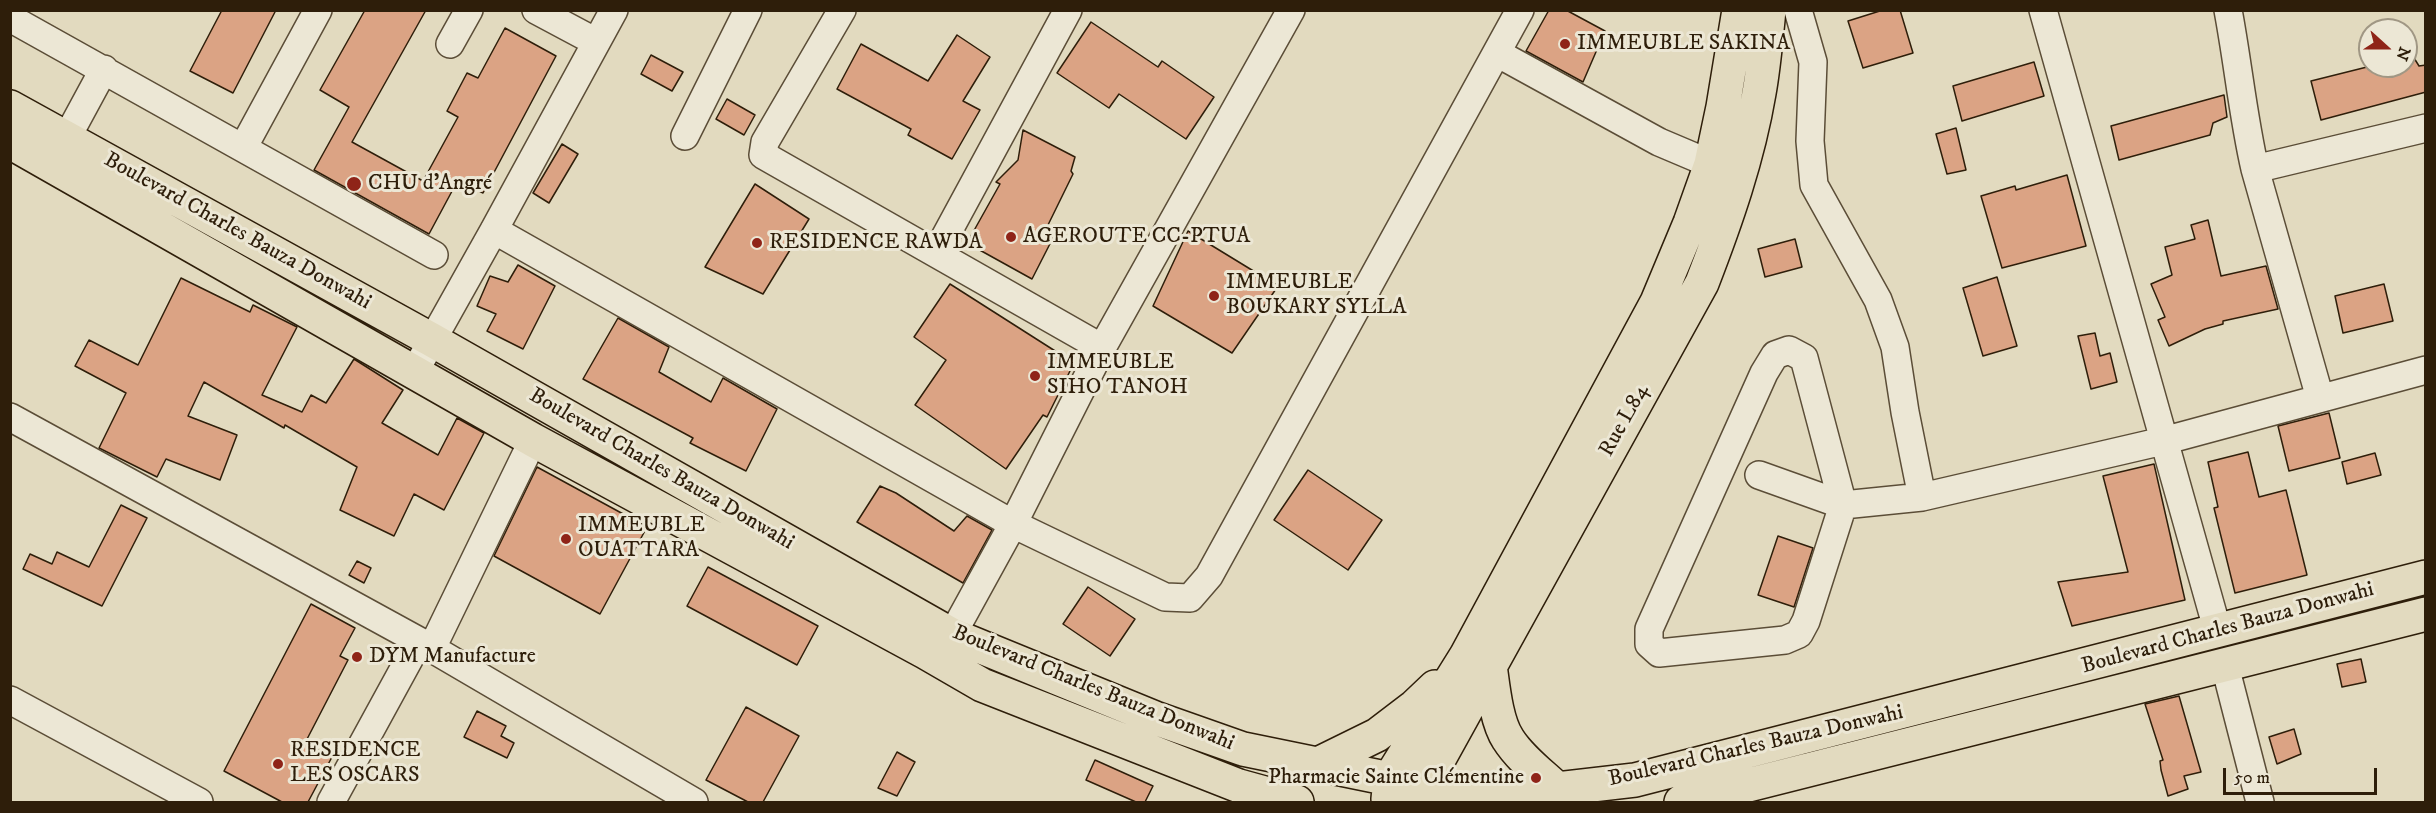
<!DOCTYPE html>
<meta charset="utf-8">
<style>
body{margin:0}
#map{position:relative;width:2436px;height:813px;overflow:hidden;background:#e2dabf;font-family:"IM FELL DW Pica",serif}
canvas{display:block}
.frame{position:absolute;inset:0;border:12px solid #2e1e0a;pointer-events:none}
.north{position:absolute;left:2358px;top:18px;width:60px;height:60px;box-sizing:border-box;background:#ece7d5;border:2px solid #a09784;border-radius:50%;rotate:111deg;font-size:16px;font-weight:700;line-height:24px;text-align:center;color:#2e1e0a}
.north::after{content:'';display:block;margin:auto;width:21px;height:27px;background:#8f2418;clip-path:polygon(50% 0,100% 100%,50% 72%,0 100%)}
.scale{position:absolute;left:2223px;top:768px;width:154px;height:27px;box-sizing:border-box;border:3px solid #2e1e0a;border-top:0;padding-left:8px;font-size:18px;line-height:21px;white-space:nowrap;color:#2e1e0a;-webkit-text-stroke:4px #ece7d5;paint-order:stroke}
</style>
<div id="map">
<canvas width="2436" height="813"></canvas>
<div class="frame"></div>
<div class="north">N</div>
<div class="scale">50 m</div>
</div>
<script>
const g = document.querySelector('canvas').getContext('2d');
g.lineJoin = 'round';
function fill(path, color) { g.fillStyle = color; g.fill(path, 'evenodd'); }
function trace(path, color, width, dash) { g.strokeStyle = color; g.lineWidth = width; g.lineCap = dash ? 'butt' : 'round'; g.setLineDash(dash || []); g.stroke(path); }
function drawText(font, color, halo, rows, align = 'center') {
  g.font = font + ' "IM FELL DW Pica",serif'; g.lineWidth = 6; g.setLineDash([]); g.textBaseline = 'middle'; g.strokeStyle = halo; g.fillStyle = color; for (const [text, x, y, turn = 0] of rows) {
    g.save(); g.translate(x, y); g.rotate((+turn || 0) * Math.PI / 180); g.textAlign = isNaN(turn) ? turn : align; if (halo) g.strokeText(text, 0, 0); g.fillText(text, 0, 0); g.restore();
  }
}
const building = new Path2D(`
 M 222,10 L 276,10 L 233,93 L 190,71 Z
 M 365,10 L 426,10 L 352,142 L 423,181 L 458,117 L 447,111 L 467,73 L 478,78 L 505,28 L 556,56 L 483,193 L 458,180 L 429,234 L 314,170 L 349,107 L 320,90 Z
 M 1549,10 L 1566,10 L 1605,31 L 1583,82 L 1526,51 Z
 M 1883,10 L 1900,10 L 1913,53 L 1863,68 L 1848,21 Z
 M 1091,22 L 1158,67 L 1162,61 L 1214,97 L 1186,139 L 1119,94 L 1109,108 L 1057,73 Z
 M 957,35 L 990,57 L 963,101 L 980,110 L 952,159 L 908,135 L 911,129 L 837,89 L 861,44 L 928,81 Z
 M 2406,45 L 2419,66 L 2426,65 L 2426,92 L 2321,120 L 2311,81 L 2371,66 L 2406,66 Z
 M 651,55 L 683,72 L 672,91 L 641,74 Z
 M 2034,62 L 2044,96 L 1962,121 L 1953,86 Z
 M 2224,95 L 2227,117 L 2213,123 L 2210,135 L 2119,160 L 2111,126 Z
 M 727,99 L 755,115 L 744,135 L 716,119 Z
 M 1956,128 L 1966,170 L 1947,174 L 1936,134 Z
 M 1023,130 L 1075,157 L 1071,171 L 1073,174 L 1047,227 L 1056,232 L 1032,279 L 967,243 L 1000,184 L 996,182 L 1018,160 Z
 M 562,144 L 578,154 L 549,203 L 533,193 Z
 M 2067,175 L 2086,246 L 2002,268 L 1981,196 L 2015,186 L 2016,190 Z
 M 755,184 L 809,219 L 763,294 L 705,267 Z
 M 2208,220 L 2221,276 L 2266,266 L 2278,309 L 2223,321 L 2223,324 L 2205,329 L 2169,346 L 2158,320 L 2165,317 L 2151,284 L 2172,275 L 2165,247 L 2195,239 L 2191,225 Z
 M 1188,231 L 1278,286 L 1232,353 L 1153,306 Z
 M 1795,239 L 1802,267 L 1765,277 L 1758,249 Z
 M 518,265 L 555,286 L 523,349 L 487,331 L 496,314 L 477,306 L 490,276 L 508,282 Z
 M 1997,277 L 2017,346 L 1983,356 L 1963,288 Z
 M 181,278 L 250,312 L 253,305 L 297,327 L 262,395 L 302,412 L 311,395 L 326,403 L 354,359 L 403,390 L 382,423 L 438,455 L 457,418 L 484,433 L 444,510 L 414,494 L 394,536 L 340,510 L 357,467 L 285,425 L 284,428 L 204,382 L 188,416 L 237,435 L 220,480 L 166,459 L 157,477 L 99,448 L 126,393 L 75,366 L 89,340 L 138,365 Z
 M 950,284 L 1074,363 L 1047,417 L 1043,415 L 1006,469 L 915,405 L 946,360 L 914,337 Z
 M 2384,284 L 2393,321 L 2343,333 L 2335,296 Z
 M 618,318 L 669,347 L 659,372 L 711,402 L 723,378 L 777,409 L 746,471 L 690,443 L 693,438 L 583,379 Z
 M 2095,333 L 2100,356 L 2110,353 L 2117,382 L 2091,389 L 2078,336 Z
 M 2329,413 L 2340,458 L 2289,471 L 2278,426 Z
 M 2248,452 L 2259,497 L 2286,490 L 2307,575 L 2235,593 L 2214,508 L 2218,507 L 2208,462 Z
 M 2375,453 L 2381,475 L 2347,484 L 2342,462 Z
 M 2154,464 L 2185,600 L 2072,626 L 2058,582 L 2128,572 L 2103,476 Z
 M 537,467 L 647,527 L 600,614 L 494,556 Z
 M 1308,470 L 1382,520 L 1348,570 L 1274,520 Z
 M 880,486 L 896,493 L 954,531 L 967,516 L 992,530 L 963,583 L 857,522 Z
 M 121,505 L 147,518 L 102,606 L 23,569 L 30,554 L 52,564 L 57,552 L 89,567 Z
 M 1778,536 L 1813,548 L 1794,607 L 1758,595 Z
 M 357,561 L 371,568 L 364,583 L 349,575 Z
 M 708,567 L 818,626 L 797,665 L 687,606 Z
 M 1088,587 L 1135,619 L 1110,656 L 1063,624 Z
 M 311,604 L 355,628 L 340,656 L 348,660 L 305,743 L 332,757 L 308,802 L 282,802 L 224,771 Z
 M 2361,659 L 2366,682 L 2342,687 L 2337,664 Z
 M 2179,696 L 2201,772 L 2184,776 L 2188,789 L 2168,796 L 2161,770 L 2160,761 L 2163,760 L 2145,704 Z
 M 746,707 L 799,736 L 763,802 L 748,802 L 706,780 Z
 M 477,711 L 506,726 L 501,736 L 514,743 L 507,758 L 464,737 Z
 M 2294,729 L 2301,754 L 2277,764 L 2269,737 Z
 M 897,752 L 915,762 L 897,796 L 878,788 Z
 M 1095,760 L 1153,786 L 1145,802 L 1136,802 L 1086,780 Z`);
fill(building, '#dba384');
trace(building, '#2e1e0a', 1.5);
const minor = new Path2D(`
 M 536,10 L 596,42
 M 842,10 L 765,142 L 763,155 L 1102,348
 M 1798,10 L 1813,62 L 1810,141 L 1814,185 L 1878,300 L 1895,347 L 1905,412 L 1922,497 L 2163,441 L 2426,370
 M 2043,10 L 2218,632
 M 2228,10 C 2238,63 2243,117 2255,169
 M 10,18 L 434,255
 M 450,44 L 469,10
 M 1497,53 L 1659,142 L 1711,164
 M 685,136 L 748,10
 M 243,148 L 318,10
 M 57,156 L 104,69
 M 494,230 L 1013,524 L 1165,597 L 1190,598 L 1209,576 L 1520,10
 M 937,252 L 1068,10
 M 415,371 L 494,230 L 614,10
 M 2320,398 L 2255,169 L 2426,128
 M 10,417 L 419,641 L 694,802
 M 1759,475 L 1843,505 L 1804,358 L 1789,350 L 1775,355 L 1764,373 L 1649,629 L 1649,644 L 1659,653 L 1785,640 L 1799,634 L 1806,621 L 1843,505 L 1922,497
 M 952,635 L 1013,524 L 1102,348 L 1291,10
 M 432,648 L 533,440
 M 2225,666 L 2260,802
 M 10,700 L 199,802
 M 331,802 L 419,641`);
const major = new Path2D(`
 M 10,107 L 432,340 L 952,635 L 1155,718 L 1243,749 L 1424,786 L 1467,792 L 1557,789 L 1635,780 L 2426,577
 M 10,142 L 533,440 L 925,652 L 982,685 L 1239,786 L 1297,802
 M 1490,665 C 1493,686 1496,721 1508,739 C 1520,758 1540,773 1557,789
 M 1318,764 L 1377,735 L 1415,706 L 1435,687
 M 1388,799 L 1390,778 L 1466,656 L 1657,302 L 1690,223 L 1711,164 L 1723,107 L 1739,10
 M 1409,801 L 1424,786 L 1702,283 C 1726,221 1748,158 1759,93 C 1764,66 1766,38 1769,10
 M 1681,802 L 2426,614`);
trace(minor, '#5b4d37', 30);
trace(major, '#2e1e0a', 36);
trace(minor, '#ece7d5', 27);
trace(major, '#e2dabf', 33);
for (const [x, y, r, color] of [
 [1565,44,6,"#8f2418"],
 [354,184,8,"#8f2418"],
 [1011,237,6,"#8f2418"],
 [757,243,6,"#8f2418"],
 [1214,296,6,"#8f2418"],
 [1035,376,6,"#8f2418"],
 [566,539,6,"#8f2418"],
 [357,657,6,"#8f2418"],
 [278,764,6,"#8f2418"],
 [1536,778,6,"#8f2418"]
]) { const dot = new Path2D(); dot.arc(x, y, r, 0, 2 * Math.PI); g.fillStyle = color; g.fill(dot); trace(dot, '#ece7d5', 2); }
drawText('22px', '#2e1e0a', '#ece7d5', [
 ["IMMEUBLE SAKINA",1577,44],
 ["CHU d'Angré",368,184],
 ["AGEROUTE CC-PTUA",1023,237],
 ["RESIDENCE RAWDA",769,243],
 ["IMMEUBLE",1226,283],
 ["BOUKARY SYLLA",1226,308],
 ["IMMEUBLE",1047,363],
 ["SIHO TANOH",1047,388],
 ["IMMEUBLE",578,526],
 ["OUATTARA",578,551],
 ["DYM Manufacture",369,657],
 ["RESIDENCE",290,751],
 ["LES OSCARS",290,776],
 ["Pharmacie Sainte Clémentine",1524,778,"right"]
], 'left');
drawText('22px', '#2e1e0a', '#ece7d5', [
 ["Boulevard Charles Bauza Donwahi",237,232,29],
 ["Rue L84",1625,421,-61],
 ["Boulevard Charles Bauza Donwahi",661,470,30],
 ["Boulevard Charles Bauza Donwahi",2228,629,-15],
 ["Boulevard Charles Bauza Donwahi",1093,689,22],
 ["Boulevard Charles Bauza Donwahi",1756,747,-13]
]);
</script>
